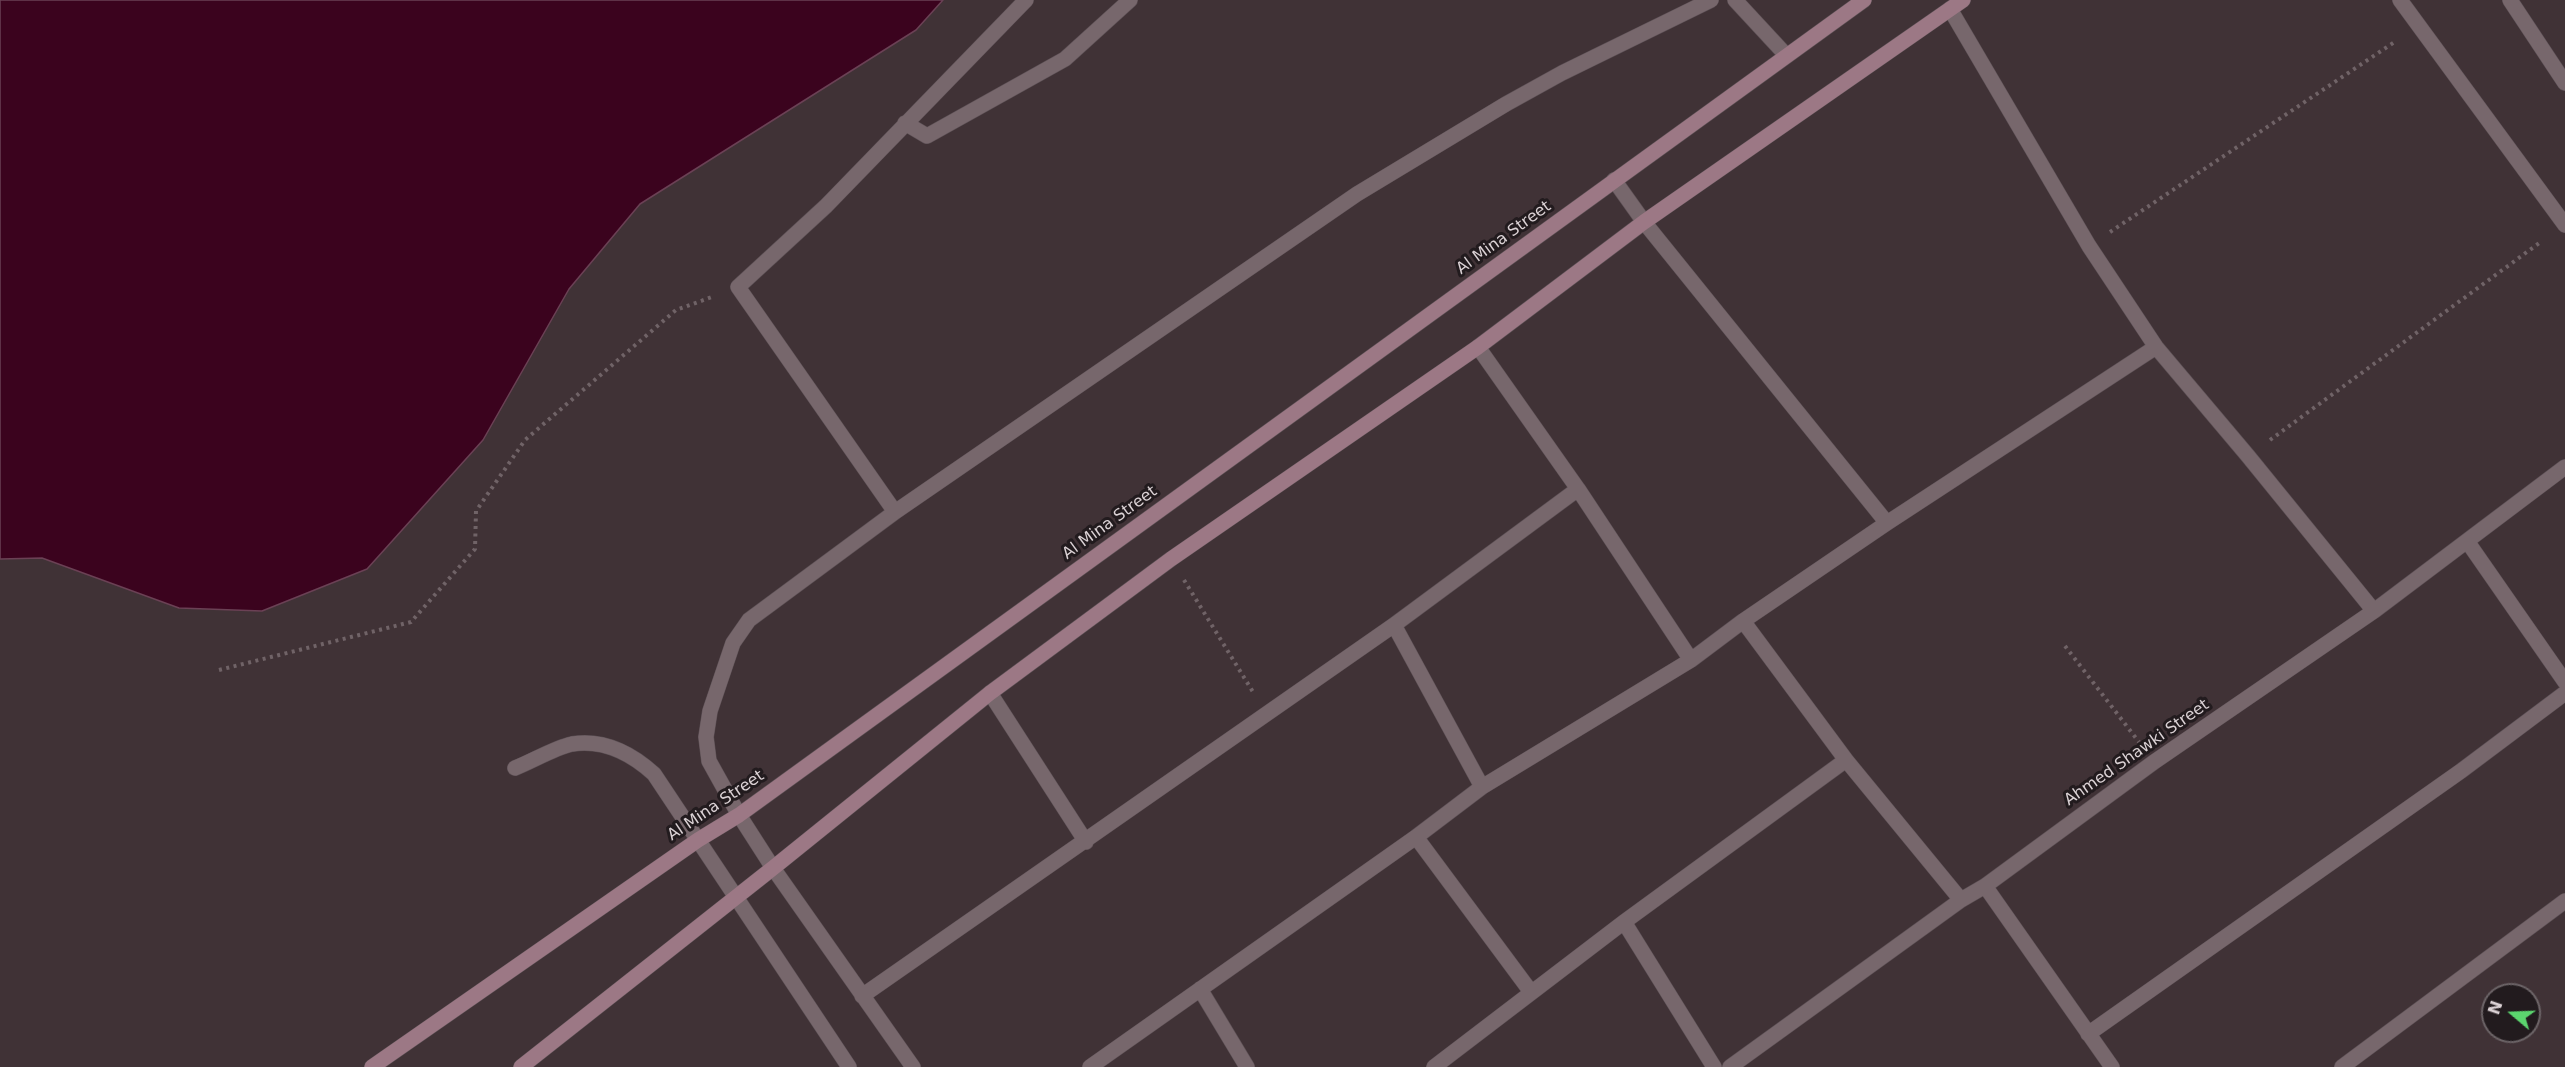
<!DOCTYPE html>
<style>
body{margin:0}
#map{position:relative;width:2565px;height:1067px;overflow:hidden;background:#403236;font-family:"DejaVu Sans",sans-serif}
canvas{display:block}
.north{position:absolute;left:2481px;top:983px;width:60px;height:60px;box-sizing:border-box;background:#221b1e;border:2px solid #6c6467;border-radius:50%;rotate:289deg;font-size:16px;font-weight:700;line-height:24px;text-align:center;color:#dbd2d5}
.north::after{content:'';display:block;margin:auto;width:21px;height:27px;background:#5bd56e;clip-path:polygon(50% 0,100% 100%,50% 72%,0 100%)}
</style>
<div id="map">
<canvas width="2565" height="1067"></canvas>
<div class="north">N</div>
</div>
<script>
const g = document.querySelector('canvas').getContext('2d');
g.lineJoin = 'round';
function fill(path, color) { g.fillStyle = color; g.fill(path, 'evenodd'); }
function trace(path, color, width, dash) { g.strokeStyle = color; g.lineWidth = width; g.lineCap = dash ? 'butt' : 'round'; g.setLineDash(dash || []); g.stroke(path); }
function drawText(font, color, halo, rows, align = 'center') {
  g.font = font + ' "DejaVu Sans",sans-serif'; g.lineWidth = 6; g.setLineDash([]); g.textBaseline = 'middle'; g.strokeStyle = halo; g.fillStyle = color; for (const [text, x, y, turn = 0] of rows) {
    g.save(); g.translate(x, y); g.rotate((+turn || 0) * Math.PI / 180); g.textAlign = isNaN(turn) ? turn : align; if (halo) g.strokeText(text, 0, 0); g.fillText(text, 0, 0); g.restore();
  }
}
const water = new Path2D(`
 M 0,0 L 943,0 L 916,30 L 640,204 L 569,289 L 483,440 L 367,569 L 262,611 L 179,608 L 42,558 L 0,559 Z`);
fill(water, '#3b031e');
trace(water, '#6b4155', 1.5);
const street = new Path2D(`
 M 1735,0 L 1786,55
 M 2400,0 L 2565,225
 M 2510,0 L 2565,83
 M 1950,9 L 2089,246 L 2156,347 L 2248,456 L 2374,611
 M 905,123 L 927,136 L 1065,59 L 1130,0
 M 1614,180 L 1644,222 L 1887,523
 M 1478,347 L 1578,489 L 1691,660
 M 895,512 L 738,287 L 826,206 L 1026,0
 M 2467,541 L 2565,682
 M 1743,621 L 1846,760 L 1961,900
 M 1394,625 L 1482,787
 M 990,693 L 1086,842
 M 515,768 C 533,761 554,748 572,744 C 604,739 632,754 654,774 L 849,1067
 M 1416,837 L 1531,992
 M 1985,886 L 2112,1067
 M 1624,922 L 1714,1067
 M 1200,989 L 1247,1067
 M 862,996 L 1394,625 L 1578,489
 M 2088,1034 L 2461,771 L 2565,693
 M 913,1067 L 773,868 L 739,815 L 709,761 L 706,737 L 710,711 L 733,643 L 749,620 L 895,512 L 1357,194 L 1506,104 L 1562,73 L 1711,0
 M 1090,1067 L 1416,837 L 1482,787 L 1691,660 L 1743,621 L 1887,523 L 2156,347
 M 1434,1067 L 1624,922 L 1846,760
 M 1730,1067 L 1961,900 L 1985,886 L 2154,762 L 2374,611 L 2565,467
 M 2342,1067 L 2565,901`);
const secondary = new Path2D(`
 M 372,1067 L 698,840 L 739,815 L 1864,0
 M 521,1067 L 773,868 L 990,693 L 1171,559 L 1478,347 L 1644,222 L 1963,0`);
trace(street, '#5c5055', 16);
trace(secondary, '#5c5055', 16);
trace(new Path2D(`
 M 2110,232 L 2396,41
 M 2270,440 L 2542,241
 M 1184,580 L 1253,692
 M 2065,646 L 2139,742
 M 219,670 L 411,622 L 475,549 L 476,511 L 525,440 L 676,310 L 712,297`), '#706367', 4, [3, 4.5]);
trace(street, '#77676c', 15);
trace(secondary, '#9c7885', 15);
drawText('16px', '#dbd2d5', '#221b1e', [
 ["Al Mina Street",1504,238,-36],
 ["Al Mina Street",1110,523,-36],
 ["Ahmed Shawki Street",2137,753,-35],
 ["Al Mina Street",716,806,-34]
]);
</script>
